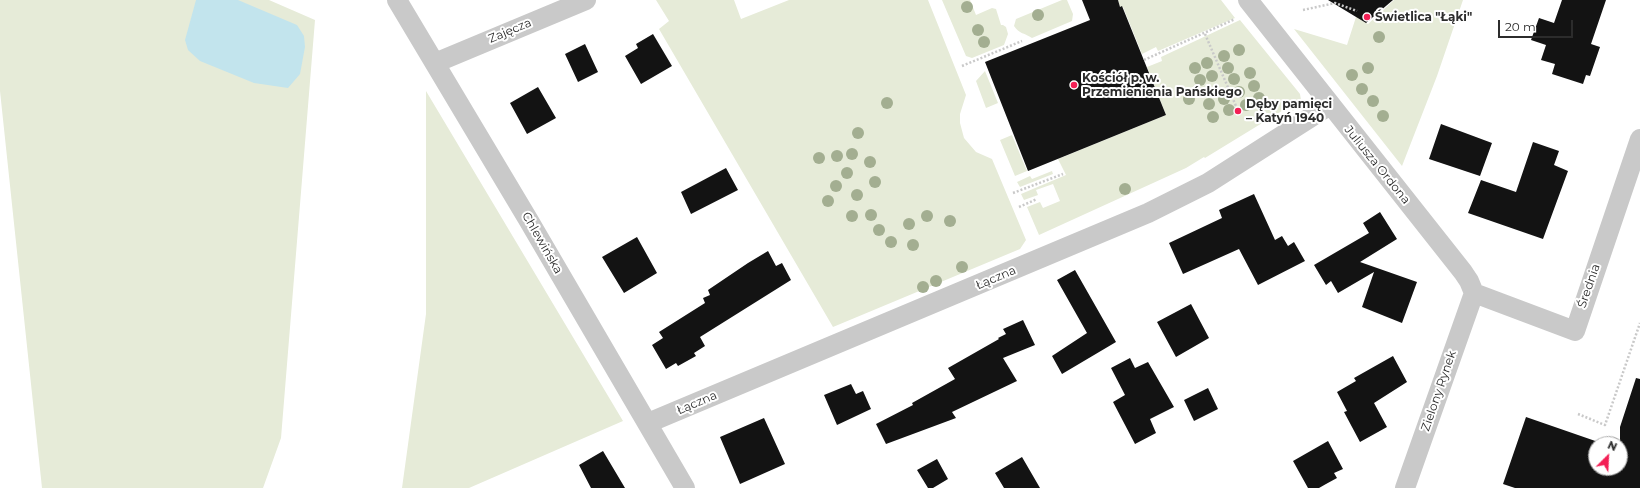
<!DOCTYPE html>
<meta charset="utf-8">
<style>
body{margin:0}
#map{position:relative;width:1640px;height:488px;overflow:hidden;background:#fff;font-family:Montserrat,sans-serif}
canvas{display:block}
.north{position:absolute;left:1588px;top:436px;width:40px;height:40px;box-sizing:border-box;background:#fff;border:1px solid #ababab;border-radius:50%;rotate:24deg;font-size:11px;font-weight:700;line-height:16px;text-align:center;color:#2c2c2c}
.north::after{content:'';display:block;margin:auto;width:14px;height:18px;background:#f31f55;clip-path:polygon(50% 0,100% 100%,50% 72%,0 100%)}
.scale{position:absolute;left:1498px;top:20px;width:75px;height:18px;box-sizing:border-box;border:2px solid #2c2c2c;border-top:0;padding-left:5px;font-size:12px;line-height:14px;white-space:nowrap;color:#2c2c2c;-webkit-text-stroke:3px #fff;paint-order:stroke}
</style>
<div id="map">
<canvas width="1640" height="488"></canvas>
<div class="north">N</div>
<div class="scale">20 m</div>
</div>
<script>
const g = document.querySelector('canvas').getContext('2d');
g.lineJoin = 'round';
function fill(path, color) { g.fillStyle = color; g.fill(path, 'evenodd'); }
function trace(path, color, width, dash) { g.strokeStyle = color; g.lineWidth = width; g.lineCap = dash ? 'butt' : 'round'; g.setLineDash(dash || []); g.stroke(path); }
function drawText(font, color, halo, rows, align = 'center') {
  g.font = font + ' Montserrat,sans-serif'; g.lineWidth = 4; g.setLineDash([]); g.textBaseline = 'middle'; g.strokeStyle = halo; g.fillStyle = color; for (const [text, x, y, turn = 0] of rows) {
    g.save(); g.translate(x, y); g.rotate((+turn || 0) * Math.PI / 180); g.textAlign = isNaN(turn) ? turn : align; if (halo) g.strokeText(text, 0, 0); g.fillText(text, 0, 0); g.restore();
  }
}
fill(new Path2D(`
 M 0,0 L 269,0 L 315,20 L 281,438 L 263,488 L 42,488 L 0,91 Z
 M 656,0 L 734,0 L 741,19 L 789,0 L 928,0 L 966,95 L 960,114 L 960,123 L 964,138 L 976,152 L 992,159 L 1026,240 L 1020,249 L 833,327 L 659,29 L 669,21 Z
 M 942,0 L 970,0 L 976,15 L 992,8 L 996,9 L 1001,25 L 1003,25 L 1006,27 L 1008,34 L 1004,45 L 972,58 L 966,56 Z
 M 1062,0 L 1067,0 L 1073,14 L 1072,21 L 1032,38 C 1025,33 1019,34 1014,26 L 1016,19 Z
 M 1118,0 L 1221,0 L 1235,18 L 1158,51 L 1156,47 L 1142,54 L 1123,7 L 1120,7 Z
 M 1394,0 L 1463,0 L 1437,76 L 1402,166 L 1294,29 L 1347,45 L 1356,17 L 1368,24 Z
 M 1240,20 L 1300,94 L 1301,100 L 1293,111 L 1290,106 L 1205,158 L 1204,157 L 1186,168 L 1039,235 L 1027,207 L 1040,202 L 1043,208 L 1060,201 L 1053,184 L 1036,190 L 1038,195 L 1024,200 L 1021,194 L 1066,175 L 1058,159 L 1166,115 L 1147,67 L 1162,61 L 1161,57 Z
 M 985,71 L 998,103 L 986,108 L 976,81 Z
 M 426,91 L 623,421 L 469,488 L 402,488 L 426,314 Z
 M 1012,135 L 1027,171 L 1015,176 L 1000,140 Z
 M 1052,171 L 1053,174 L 1020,187 L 1017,182 L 1030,176 L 1032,179 Z`), '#e6ebd8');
fill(new Path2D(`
 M 196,0 L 238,0 L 297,25 L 304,36 L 305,47 L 300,74 L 288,88 L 254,83 L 200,61 L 188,50 L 185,40 Z`), '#c2e4ed');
fill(new Path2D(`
 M 1082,0 L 1118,0 L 1120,7 L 1122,6 L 1166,115 L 1028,171 L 985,62 L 1090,20 Z
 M 1328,0 L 1393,0 L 1366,23 Z
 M 1562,0 L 1606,0 L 1591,44 L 1600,47 L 1590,76 L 1586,75 L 1583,84 L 1552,74 L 1555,64 L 1541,60 L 1546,45 L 1531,40 L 1539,18 L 1554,23 Z
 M 653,34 L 672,66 L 641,84 L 625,56 L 638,48 L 636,44 Z
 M 585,44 L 598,72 L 578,82 L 565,54 Z
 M 538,87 L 556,118 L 527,134 L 510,103 Z
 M 1441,124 L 1492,143 L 1480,176 L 1429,159 Z
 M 1533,142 L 1559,151 L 1554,165 L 1568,171 L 1543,239 L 1468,213 L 1481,180 L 1516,192 Z
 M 726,168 L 738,190 L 691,214 L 681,192 Z
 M 1254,194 L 1275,240 L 1282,236 L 1288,246 L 1294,242 L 1305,261 L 1258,285 L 1239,249 L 1183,274 L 1169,243 L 1222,218 L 1219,210 Z
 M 1380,212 L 1397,239 L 1360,262 L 1417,282 L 1402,323 L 1362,307 L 1374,272 L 1338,293 L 1331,281 L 1326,285 L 1314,265 L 1369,233 L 1363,223 Z
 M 637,237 L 657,273 L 624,293 L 602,257 Z
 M 768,251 L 776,266 L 782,263 L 791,280 L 700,337 L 705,346 L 694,353 L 696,356 L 678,366 L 676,363 L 666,369 L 652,345 L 663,338 L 659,332 L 705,303 L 703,298 L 710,295 L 708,290 L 748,263 Z
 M 1075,270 L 1116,342 L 1062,374 L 1052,356 L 1087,333 L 1057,280 Z
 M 1191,304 L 1209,338 L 1176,357 L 1157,322 Z
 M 1023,320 L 1035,345 L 1003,358 L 1017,381 L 952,412 L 956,418 L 886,444 L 876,424 L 913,405 L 912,403 L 955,379 L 948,368 L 999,339 L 998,338 L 1006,334 L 1003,329 Z
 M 1393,356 L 1407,382 L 1374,403 L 1387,427 L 1360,442 L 1344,412 L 1347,411 L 1337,392 L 1356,381 L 1354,378 Z
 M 1130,358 L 1135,368 L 1148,362 L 1174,407 L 1150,419 L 1156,433 L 1135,444 L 1113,402 L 1125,395 L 1111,368 Z
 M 1636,378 L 1640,379 L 1640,488 L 1515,488 L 1503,484 L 1526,417 L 1604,444 L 1596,444 L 1596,468 L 1620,468 L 1620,427 Z
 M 851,384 L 856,394 L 863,391 L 871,409 L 837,425 L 824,395 Z
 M 1208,388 L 1218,409 L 1194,421 L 1184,400 Z
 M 764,418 L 785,464 L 740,484 L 720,437 Z
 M 1328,441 L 1343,469 L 1334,473 L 1337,478 L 1326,484 L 1319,488 L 1308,488 L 1293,461 Z
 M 603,451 L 625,488 L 591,488 L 579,465 Z
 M 1022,457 L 1040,488 L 1004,488 L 995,473 Z
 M 937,459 L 948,479 L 933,488 L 928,488 L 917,470 Z`), '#131313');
trace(new Path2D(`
 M 1303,10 L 1335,3 L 1357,11
 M 1205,34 L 1236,106
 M 1144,60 L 1235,19
 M 962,66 L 1022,41
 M 1013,193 L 1063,174
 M 1019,207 L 1037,199
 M 1578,414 L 1605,425 L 1640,323`), '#c9c9c9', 2.5, [2, 2]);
trace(new Path2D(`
 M 397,0 L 529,221 L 685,488
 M 1248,0 L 1463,272 L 1469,281 L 1474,293
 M 435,63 L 586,0
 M 1474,293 L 1575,331 L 1640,139
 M 648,423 L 1148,213 L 1208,183 L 1330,105
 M 1405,488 L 1474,293`), '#c9c9c9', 20);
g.fillStyle = '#a3ae91';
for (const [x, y] of [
 [967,7],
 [1038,15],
 [978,30],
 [1379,37],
 [984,42],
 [1239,50],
 [1224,56],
 [1207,63],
 [1195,68],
 [1228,68],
 [1368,68],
 [1250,73],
 [1352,75],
 [1212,76],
 [1234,79],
 [1200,80],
 [1254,86],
 [1362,89],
 [1239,92],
 [1259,98],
 [1189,99],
 [1224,99],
 [1373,101],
 [887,103],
 [1209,104],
 [1246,105],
 [1229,110],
 [1383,116],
 [1213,117],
 [858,133],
 [852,154],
 [837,156],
 [819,158],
 [870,162],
 [847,173],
 [875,182],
 [836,186],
 [1125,189],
 [857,195],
 [828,201],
 [871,215],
 [852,216],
 [927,216],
 [950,221],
 [909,224],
 [879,230],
 [891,242],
 [913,245],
 [962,267],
 [936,281],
 [923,287]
]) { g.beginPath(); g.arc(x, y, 6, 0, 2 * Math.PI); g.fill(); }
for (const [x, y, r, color] of [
 [1367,17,4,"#f31f55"],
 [1074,85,4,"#f31f55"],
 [1238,111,4,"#f31f55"]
]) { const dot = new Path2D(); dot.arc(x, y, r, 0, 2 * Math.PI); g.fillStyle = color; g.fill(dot); trace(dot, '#fff', 1.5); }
drawText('bold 12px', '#2c2c2c', '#fff', [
 ["Świetlica \"Łąki\"",1375,17],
 ["Kościół p. w.",1082,78],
 ["Przemienienia Pańskiego",1082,92],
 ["Dęby pamięci",1246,104],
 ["– Katyń 1940",1246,118]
], 'left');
drawText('12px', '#2c2c2c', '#fff', [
 ["Zajęcza",510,31,-23],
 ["Juliusza Ordona",1377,165,51],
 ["Chlewińska",542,243,60],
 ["Łączna",996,278,-23],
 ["Średnia",1589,286,-71],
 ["Zielony Rynek",1439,391,-71],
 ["Łączna",697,403,-23]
]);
</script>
